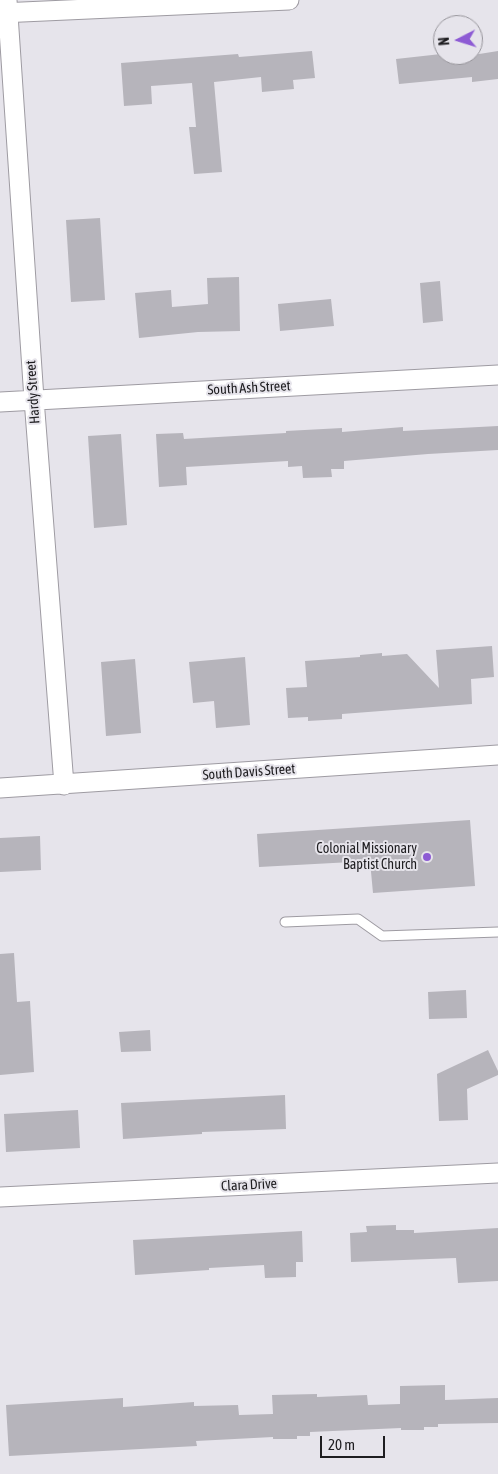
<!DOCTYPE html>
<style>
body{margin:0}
#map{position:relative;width:498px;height:1474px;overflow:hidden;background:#e6e4eb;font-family:"Asap Condensed",sans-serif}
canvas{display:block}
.north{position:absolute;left:433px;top:15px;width:50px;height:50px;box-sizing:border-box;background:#e6e4eb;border:1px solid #96949a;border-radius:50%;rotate:265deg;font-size:14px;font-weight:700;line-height:20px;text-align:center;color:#1e1d20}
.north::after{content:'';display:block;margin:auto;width:18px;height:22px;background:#8d5bd4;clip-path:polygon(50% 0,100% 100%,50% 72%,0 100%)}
.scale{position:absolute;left:320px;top:1436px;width:65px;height:22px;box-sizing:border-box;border:2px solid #1e1d20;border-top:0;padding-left:6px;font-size:15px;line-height:18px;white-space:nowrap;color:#1e1d20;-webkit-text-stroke:4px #e6e4eb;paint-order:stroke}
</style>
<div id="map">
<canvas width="498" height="1474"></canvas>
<div class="north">N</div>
<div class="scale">20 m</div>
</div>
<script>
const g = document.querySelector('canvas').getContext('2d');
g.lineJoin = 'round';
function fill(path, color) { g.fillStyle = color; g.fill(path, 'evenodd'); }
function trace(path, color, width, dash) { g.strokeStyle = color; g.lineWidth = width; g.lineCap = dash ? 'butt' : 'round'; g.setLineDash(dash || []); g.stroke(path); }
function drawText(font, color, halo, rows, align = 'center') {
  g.font = font + ' "Asap Condensed",sans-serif'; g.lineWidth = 4; g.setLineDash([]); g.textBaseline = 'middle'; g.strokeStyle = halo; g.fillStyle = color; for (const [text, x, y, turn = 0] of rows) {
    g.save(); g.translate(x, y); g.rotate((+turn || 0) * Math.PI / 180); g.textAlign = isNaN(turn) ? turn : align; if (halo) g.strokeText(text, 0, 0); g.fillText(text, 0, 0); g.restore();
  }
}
fill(new Path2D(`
 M 312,51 L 315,78 L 293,80 L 294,89 L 262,92 L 261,77 L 214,82 L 222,172 L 194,174 L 189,127 L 196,127 L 192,83 L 151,86 L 152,104 L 124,106 L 121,63 L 238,54 L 239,57 Z
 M 498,51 L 498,79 L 472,82 L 472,77 L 399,84 L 396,59 L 441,54 L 473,55 Z
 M 100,218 L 105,300 L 71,302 L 66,220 Z
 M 239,277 L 240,331 L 198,332 L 139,338 L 135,293 L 171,290 L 172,307 L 208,304 L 207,278 Z
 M 440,281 L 443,321 L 423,323 L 420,283 Z
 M 331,299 L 334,326 L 280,331 L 278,304 Z
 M 498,426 L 498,450 L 428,454 L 344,461 L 344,469 L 331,469 L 332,477 L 303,478 L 302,466 L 288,467 L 288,461 L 186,467 L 187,485 L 159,487 L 156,434 L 183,433 L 184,439 L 286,433 L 286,431 L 342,428 L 342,432 L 403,427 L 403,431 Z
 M 121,434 L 127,525 L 94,528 L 88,436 Z
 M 492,646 L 494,677 L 471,679 L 472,704 L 342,714 L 342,719 L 308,721 L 308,717 L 288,718 L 286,688 L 307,687 L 305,661 L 360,657 L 360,655 L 382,653 L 382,656 L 407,654 L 439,688 L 436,650 Z
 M 245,657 L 250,725 L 216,728 L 214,701 L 193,703 L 189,662 Z
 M 135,659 L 141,733 L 106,736 L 101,662 Z
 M 470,820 L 475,886 L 373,893 L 370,861 L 259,867 L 257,834 Z
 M 40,836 L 41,870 L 0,872 L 0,838 Z
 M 14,953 L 17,1002 L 30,1001 L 34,1072 L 0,1075 L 0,954 Z
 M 466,990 L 467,1018 L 429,1019 L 428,992 Z
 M 150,1030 L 151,1051 L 121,1052 L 119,1032 Z
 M 488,1050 L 498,1071 L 498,1075 L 467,1089 L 468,1120 L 439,1121 L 437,1074 Z
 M 285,1095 L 286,1129 L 202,1132 L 202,1134 L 123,1139 L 121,1103 Z
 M 78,1110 L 80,1148 L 6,1152 L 4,1114 Z
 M 396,1225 L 396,1230 L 414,1230 L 414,1233 L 498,1228 L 498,1281 L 458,1283 L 456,1258 L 351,1262 L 350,1233 L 367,1232 L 366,1226 Z
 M 302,1231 L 303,1262 L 296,1262 L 296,1277 L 265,1278 L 264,1265 L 209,1268 L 209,1270 L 135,1275 L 133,1240 Z
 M 445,1385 L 445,1400 L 498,1398 L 498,1423 L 438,1424 L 438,1427 L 424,1427 L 424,1430 L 401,1430 L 401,1428 L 310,1432 L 310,1436 L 297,1436 L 297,1439 L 273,1439 L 273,1437 L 196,1441 L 197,1446 L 9,1456 L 6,1405 L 123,1398 L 123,1407 L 194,1402 L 194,1406 L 238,1405 L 239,1415 L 273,1414 L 272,1395 L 317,1394 L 317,1397 L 367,1395 L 368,1405 L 400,1404 L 400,1386 Z`), '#b6b4bb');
const service = new Path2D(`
 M 285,922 L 358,919 L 382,936 L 498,932`);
const minor = new Path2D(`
 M 7,0 L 34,399 L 64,785
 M 0,13 L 289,0
 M 0,402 L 498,375
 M 0,788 L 498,755
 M 0,1197 L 498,1173`);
trace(service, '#9e9ba2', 11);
trace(minor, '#9e9ba2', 21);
trace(service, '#fff', 9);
trace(minor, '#fff', 19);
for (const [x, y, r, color] of [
 [427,857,5,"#8d5bd4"]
]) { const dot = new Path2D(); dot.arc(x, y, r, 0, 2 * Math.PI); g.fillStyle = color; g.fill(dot); trace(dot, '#e6e4eb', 2); }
drawText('14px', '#1e1d20', '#e6e4eb', [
 ["South Ash Street",249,388,-3],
 ["Hardy Street",33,392,-94],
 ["South Davis Street",249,772,-4],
 ["Clara Drive",249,1185,-3]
]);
drawText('14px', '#1e1d20', '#e6e4eb', [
 ["Colonial Missionary",417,849],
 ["Baptist Church",417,865]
], 'right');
</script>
